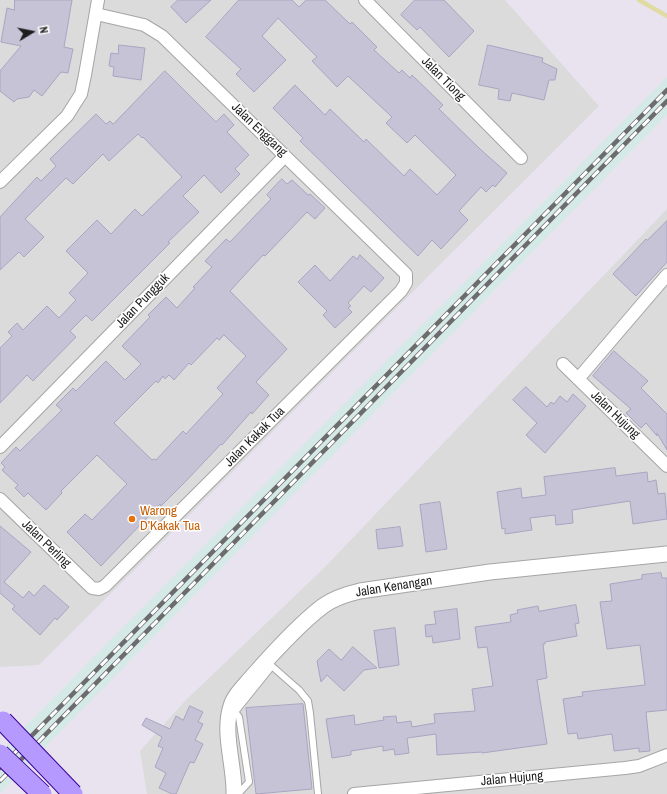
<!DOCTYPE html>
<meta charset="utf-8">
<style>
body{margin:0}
#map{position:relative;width:667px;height:794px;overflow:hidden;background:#e8e3ef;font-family:"Archivo Narrow",sans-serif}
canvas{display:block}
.north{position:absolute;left:12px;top:12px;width:40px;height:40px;-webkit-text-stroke:3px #fff;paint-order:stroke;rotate:80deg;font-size:11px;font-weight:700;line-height:16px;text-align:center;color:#1e1e1e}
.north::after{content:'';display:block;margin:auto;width:14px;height:18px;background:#1e1e1e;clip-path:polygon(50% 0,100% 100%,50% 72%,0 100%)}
</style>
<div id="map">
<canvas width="667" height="794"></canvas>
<div class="north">N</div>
</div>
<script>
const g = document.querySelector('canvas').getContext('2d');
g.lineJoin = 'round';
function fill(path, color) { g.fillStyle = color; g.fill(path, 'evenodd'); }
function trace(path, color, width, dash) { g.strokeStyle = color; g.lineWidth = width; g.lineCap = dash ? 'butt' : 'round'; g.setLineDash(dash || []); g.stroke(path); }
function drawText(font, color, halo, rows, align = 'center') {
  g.font = font + ' "Archivo Narrow",sans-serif'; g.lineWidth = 3; g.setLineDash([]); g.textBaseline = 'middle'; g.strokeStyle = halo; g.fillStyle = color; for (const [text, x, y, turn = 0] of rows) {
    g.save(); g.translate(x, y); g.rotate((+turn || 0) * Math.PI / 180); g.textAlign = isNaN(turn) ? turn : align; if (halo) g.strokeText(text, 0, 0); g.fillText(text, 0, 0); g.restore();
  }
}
fill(new Path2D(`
 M 0,0 L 505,0 L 599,106 L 39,665 L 0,667 Z
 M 667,209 L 667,794 L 147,794 L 140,751 L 186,700 L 323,569 Z`), '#dbdbdc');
fill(new Path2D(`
 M 667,77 L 667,115 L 0,793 L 0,752 Z`), '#d5e9e7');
trace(new Path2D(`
 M 639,0 L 667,16`), '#dfdba2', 4.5);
const building = new Path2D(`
 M 15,0 L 72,0 L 64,47 L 73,49 L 68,73 L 61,72 L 42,96 L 34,90 L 29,97 L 17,99 L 14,102 L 0,91 L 0,71 L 21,46 L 1,42 L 7,8 L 14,10 Z
 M 178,0 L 211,0 L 186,23 L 171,7 Z
 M 239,0 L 292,0 L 299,7 L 306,0 L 325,0 L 350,24 L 352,22 L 377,47 L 374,50 L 399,73 L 402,70 L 410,78 L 412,75 L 443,105 L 439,109 L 480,149 L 507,173 L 495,187 L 493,185 L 486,192 L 481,187 L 459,211 L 468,220 L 441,249 L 432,240 L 418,256 L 300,141 L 303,138 L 273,108 L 295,85 L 325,115 L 330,109 L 364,142 L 366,139 L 404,176 L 410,169 L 437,195 L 456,175 L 415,135 L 407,143 L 386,123 L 392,117 L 348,76 L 337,87 L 312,61 L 317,57 L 278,18 L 262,36 L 286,60 L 254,92 L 236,74 L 241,69 L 206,37 Z
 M 415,0 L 444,0 L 474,31 L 449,57 L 420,27 L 417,30 L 401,15 Z
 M 119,45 L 145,48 L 141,80 L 113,76 L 114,67 L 109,66 L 111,53 L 118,54 Z
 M 488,45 L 543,58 L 542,62 L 557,69 L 555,80 L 549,80 L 544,100 L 512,93 L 510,101 L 498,99 L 499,89 L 479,85 Z
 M 165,71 L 216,122 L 224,114 L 234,125 L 227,132 L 249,155 L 235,169 L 240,174 L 221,193 L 204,175 L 183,196 L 199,212 L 168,242 L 170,243 L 92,321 L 86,315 L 70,331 L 76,337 L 33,381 L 27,375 L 0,403 L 0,348 L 12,336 L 8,332 L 17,323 L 23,330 L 47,306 L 59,318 L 76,300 L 69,293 L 88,273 L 66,251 L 97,220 L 111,234 L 135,209 L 142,216 L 182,177 L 143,137 L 142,138 L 138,134 L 109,161 L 103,154 L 73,184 L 66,178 L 25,219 L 44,237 L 24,257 L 19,252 L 0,270 L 0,217 L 37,177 L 41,181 L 56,166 L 50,159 L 96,114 L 106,124 L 110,121 L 113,124 Z
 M 282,179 L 287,184 L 292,180 L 308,195 L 310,194 L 325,208 L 315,219 L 307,212 L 265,256 L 263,255 L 230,291 L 287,349 L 256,382 L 269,395 L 252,414 L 251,412 L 222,445 L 221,444 L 186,481 L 161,506 L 160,504 L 101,566 L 67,532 L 85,514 L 92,520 L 127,484 L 97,455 L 61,491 L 62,493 L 46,510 L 28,493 L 24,497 L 15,488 L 18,485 L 2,470 L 5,467 L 1,463 L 16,447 L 20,451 L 62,410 L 56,405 L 73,388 L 76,391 L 106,361 L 125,380 L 141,364 L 122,346 L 150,317 L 148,315 L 166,297 L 177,308 L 195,288 L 193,287 L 212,267 L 205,261 L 226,239 L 230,242 L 271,199 L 267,195 ZM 224,335 L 246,356 L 217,388 L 223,394 L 186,434 L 183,431 L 156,460 L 154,459 L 152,460 L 114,423 L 156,381 L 158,383 L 163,376 L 165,379 L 169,375 L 174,380 L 189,363 L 191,365 L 217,338 L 219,340 Z
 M 667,221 L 667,262 L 636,296 L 613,274 L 646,239 L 647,240 Z
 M 360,255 L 384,278 L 371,292 L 364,286 L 348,303 L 351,306 L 348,308 L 352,312 L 335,328 L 323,315 L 327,311 L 298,282 L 315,265 L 330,281 L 353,256 L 357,259 Z
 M 614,351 L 648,381 L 641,388 L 667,414 L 667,450 L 657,433 L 657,436 L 646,423 L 641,428 L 626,413 L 631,409 L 593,376 Z
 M 526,387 L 547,407 L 551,402 L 554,404 L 560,396 L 567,402 L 573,394 L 586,406 L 545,453 L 526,435 L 537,423 L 513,400 Z
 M 615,468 L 616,476 L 647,472 L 648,482 L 656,480 L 658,494 L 665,493 L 667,519 L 633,524 L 630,501 L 572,510 L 573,523 L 556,525 L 555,515 L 530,518 L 532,530 L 505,534 L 505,528 L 502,529 L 497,492 L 521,488 L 522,498 L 546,495 L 544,477 Z
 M 440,502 L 447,549 L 426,552 L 420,505 Z
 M 0,526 L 31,552 L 4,582 L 23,598 L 29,591 L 34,596 L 44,585 L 69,607 L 57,620 L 55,618 L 40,635 L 12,609 L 15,606 L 0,593 Z
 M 400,527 L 403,546 L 378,549 L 376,530 Z
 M 661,573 L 662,578 L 667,578 L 667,710 L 646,712 L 650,751 L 639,752 L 639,748 L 614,751 L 612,734 L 578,739 L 577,733 L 568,734 L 563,699 L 583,696 L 582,692 L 645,685 L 640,645 L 607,649 L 600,602 L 612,601 L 610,584 L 642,579 L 642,575 Z
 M 576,605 L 579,623 L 575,624 L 577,636 L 545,642 L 545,644 L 543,644 L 547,678 L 537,680 L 547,744 L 482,753 L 482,752 L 437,755 L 436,734 L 407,738 L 409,753 L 395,755 L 394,749 L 383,751 L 383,746 L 351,751 L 351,755 L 332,758 L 326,719 L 354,715 L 355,725 L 384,720 L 383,717 L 396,716 L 397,723 L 411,721 L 412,727 L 435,723 L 434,714 L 475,711 L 472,689 L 493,686 L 487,647 L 478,648 L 475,627 L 511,622 L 510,615 L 518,613 L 517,610 L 538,606 L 539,611 Z
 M 457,609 L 460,639 L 433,643 L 432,636 L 426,637 L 425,625 L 436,624 L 434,612 Z
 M 395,628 L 399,665 L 379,668 L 374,631 Z
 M 353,647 L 377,668 L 364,670 L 344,691 L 327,675 L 321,682 L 317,661 L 329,649 L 341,660 Z
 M 303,704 L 312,789 L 256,794 L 246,708 Z
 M 190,706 L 203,712 L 198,722 L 203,724 L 195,740 L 203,744 L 194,763 L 190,762 L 176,794 L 172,794 L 159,788 L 166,773 L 155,767 L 163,748 L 158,746 L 162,737 L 142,725 L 146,718 L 170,729 L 176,716 L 183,720 Z`);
fill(building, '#c6c3d6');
trace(building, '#a9a5c2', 1);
const service = new Path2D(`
 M 266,661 L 299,690 L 308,701 L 310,713 L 318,794
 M 233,709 L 239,717 L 249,782 L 238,794
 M 235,712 L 272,666`);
const minor = new Path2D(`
 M 365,0 L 521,158
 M 0,182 L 67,116 L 81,94 L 85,75 L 98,0
 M 563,364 L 667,466
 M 578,379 L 667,275
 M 0,447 L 285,156
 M 0,499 L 92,588 L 99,589 L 105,586 L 401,291 L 406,283 L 406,274 L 162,36 L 144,25 L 96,14
 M 354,794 L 625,768 L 639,766 L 667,755`);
const tertiary = new Path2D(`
 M 234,794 C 235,767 222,733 231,706 C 234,696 243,687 250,679 C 271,655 298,625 323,606 C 334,598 347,594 360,591 L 490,572 L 667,554`);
trace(service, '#a5a5a5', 8);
trace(minor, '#a5a5a5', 14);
trace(tertiary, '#a5a5a5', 17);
trace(service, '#fff', 6);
trace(minor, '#fff', 12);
trace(tertiary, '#fff', 15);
const rail = new Path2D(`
 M 0,768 L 667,90
 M 0,781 L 667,101`);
trace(rail, '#6c6c6c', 4.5);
trace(rail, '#fff', 3, [9]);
const primaryBridge = new Path2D(`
 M 3,721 L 73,794
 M 0,754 L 42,794`);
trace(primaryBridge, '#390098', 21, []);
trace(primaryBridge, '#b599ff', 19);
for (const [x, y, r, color] of [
 [132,519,4,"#e8710a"]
]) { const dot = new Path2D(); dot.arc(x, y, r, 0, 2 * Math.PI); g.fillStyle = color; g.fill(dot); trace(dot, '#fff', 1.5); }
drawText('13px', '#1e1e1e', '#fff', [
 ["Jalan Tiong",443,79,45],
 ["Jalan Enggang",259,130,44],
 ["Jalan Pungguk",143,301,-46],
 ["Jalan Hujung",615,415,44],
 ["Jalan Kakak Tua",255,437,-45],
 ["Jalan Perling",46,544,44],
 ["Jalan Kenangan",394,587,-9],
 ["Jalan Hujung",512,779,-5]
]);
drawText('13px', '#c56008', '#fff', [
 ["Warong",140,512],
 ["D’Kakak Tua",140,527]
], 'left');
</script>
